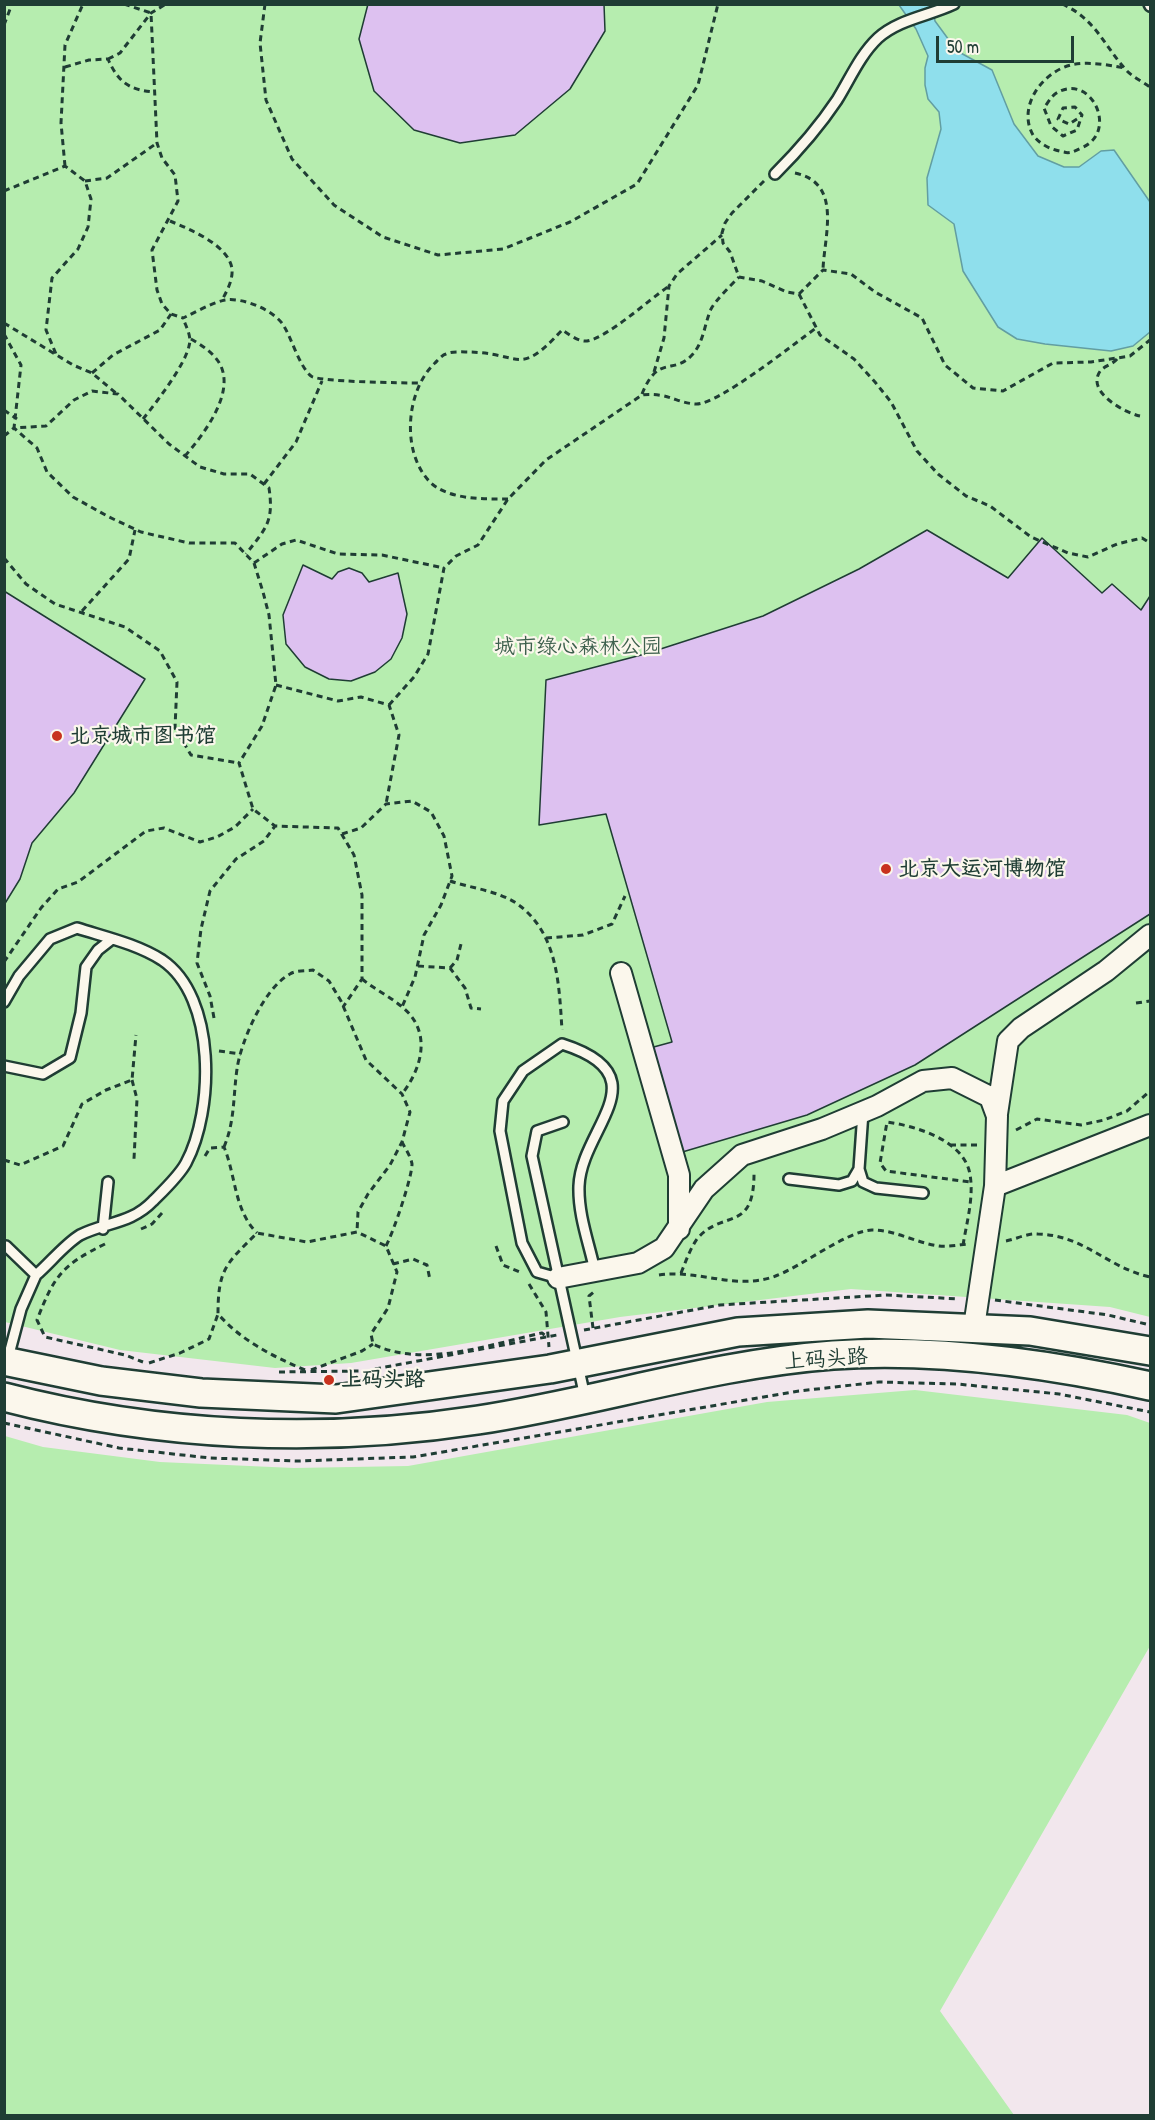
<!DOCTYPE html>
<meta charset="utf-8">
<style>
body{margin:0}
#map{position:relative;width:1155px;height:2120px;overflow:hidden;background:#f2e7ed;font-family:"Patrick Hand",sans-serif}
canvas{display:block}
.frame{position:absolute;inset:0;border:6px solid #1f3d34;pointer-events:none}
.scale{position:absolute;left:936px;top:36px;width:138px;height:27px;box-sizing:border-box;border:3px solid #1f3d34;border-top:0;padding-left:8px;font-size:18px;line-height:21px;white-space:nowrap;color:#1f3d34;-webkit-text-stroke:4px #fbf7ec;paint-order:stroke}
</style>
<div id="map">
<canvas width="1155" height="2120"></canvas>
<div class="frame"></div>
<div class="scale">50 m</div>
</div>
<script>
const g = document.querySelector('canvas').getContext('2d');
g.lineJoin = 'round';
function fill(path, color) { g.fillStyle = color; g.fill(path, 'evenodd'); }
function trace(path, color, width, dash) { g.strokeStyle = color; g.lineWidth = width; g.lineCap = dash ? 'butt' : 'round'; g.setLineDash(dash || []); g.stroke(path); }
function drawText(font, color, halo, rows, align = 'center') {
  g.font = font + ' "Patrick Hand","LXGW WenKai TC",sans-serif'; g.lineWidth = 4.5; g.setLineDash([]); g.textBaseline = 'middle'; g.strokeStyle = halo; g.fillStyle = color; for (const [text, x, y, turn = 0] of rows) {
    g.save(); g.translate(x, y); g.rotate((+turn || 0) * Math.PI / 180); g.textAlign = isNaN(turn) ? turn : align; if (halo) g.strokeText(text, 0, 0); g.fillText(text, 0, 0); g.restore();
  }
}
fill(new Path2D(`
 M 5,5 L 1150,5 L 1150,1317 L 1110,1307 L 851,1289 L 620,1317 L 351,1363 L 275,1368 L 120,1350 L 5,1322 Z
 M 915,1390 L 1127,1415 L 1150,1423 L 1150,1646 L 940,2011 L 1014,2115 L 5,2115 L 5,1436 L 43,1447 L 160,1462 L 294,1468 L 408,1466 L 767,1402 Z`), '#b6edaf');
const water = new Path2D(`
 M 899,5 L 932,5 L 935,21 L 957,51 L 992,70 L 1014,124 L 1038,156 L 1064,167 L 1079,167 L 1101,151 L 1114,150 L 1150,202 L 1150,332 L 1133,346 L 1111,351 L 1045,344 L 1017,339 L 998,327 L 963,271 L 954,224 L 928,205 L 927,178 L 941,129 L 939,112 L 928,99 L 925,85 L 925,68 L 928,56 L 916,29 Z`);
fill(water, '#8fdfec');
trace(water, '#629ea2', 1.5);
const building = new Path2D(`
 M 368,4 L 604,4 L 605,31 L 570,89 L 515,135 L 460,143 L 414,130 L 374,91 L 359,39 Z
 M 927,530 L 1008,578 L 1042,538 L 1102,593 L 1112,584 L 1141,610 L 1150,596 L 1150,914 L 915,1065 L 807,1115 L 679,1153 L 650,1048 L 672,1042 L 606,814 L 539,825 L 546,680 L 645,654 L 763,616 L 859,569 Z
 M 303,565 L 332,579 L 338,572 L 349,568 L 362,573 L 369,582 L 398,573 L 407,614 L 402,638 L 391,659 L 375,672 L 351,681 L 329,679 L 305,667 L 286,644 L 283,615 Z
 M 4,591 L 145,679 L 74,793 L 32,843 L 20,879 L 4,905 Z`);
fill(building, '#ddc1f0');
trace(building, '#1f3d34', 1.5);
const service = new Path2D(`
 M 1149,4 L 1150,6
 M 775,174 C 798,151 819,127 837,100 C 850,79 860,55 878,38 C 899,19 929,16 954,4
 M 4,1002 L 19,976 L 50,939 L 77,928 C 105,937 137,944 162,960 C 217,997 214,1111 186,1163 C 179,1176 164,1190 153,1201 C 131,1224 106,1222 80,1235 C 65,1244 50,1263 36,1275
 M 4,1066 L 43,1074 L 70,1058 L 81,1013 L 86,967 L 98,950 L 112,939
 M 863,1112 L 859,1169 L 863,1182 L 876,1188 L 923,1193
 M 563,1122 L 537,1131 L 532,1156 L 585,1397
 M 789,1179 L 839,1185 L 852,1181 L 859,1169
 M 103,1229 L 108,1182
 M 6,1246 L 36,1275 L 21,1309 L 8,1358
 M 558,1278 L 537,1272 L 522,1243 L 500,1131 L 503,1101 L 523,1071 L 562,1044 C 663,1076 581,1128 579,1186 C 578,1215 589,1243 595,1271`);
const minor = new Path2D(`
 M 621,973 L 679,1175 L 679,1229
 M 997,1114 L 1008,1041 L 1021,1028 L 1106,971 L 1150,935
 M 558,1278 L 638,1263 L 664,1248 L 704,1189 L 742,1155 L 822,1129 L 877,1106 L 923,1081 L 952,1078 L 990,1097 L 997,1116 L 995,1186
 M 974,1327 L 995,1186 L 1150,1125`);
const secondary = new Path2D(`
 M 4,1361 L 101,1381 L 201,1393 L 336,1399 L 550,1369 L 738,1332 L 868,1324 L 1030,1331 L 1150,1351
 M 4,1397 C 158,1437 321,1444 478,1420 C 597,1402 712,1364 833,1355 C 936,1348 1050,1364 1150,1386`);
trace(service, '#1f3d34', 14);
trace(minor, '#1f3d34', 24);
trace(secondary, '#1f3d34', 32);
trace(new Path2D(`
 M 124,4 L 151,13 L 157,143 L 162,158 L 175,175 L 178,201 L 152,250 L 157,290 L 162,304 L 171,314 L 183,318 C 196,312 211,303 225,300 C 243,297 277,311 285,328 C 292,340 300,367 311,376 C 317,382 405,383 420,383
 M 265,4 L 260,43 L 266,100 L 292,159 L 334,205 L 383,237 L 438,255 L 503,249 L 570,222 L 637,184 L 698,85 L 718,4
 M 1062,4 C 1096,19 1104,46 1127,71 C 1133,77 1143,82 1150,87
 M 4,25 L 12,4
 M 108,59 L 120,53 L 151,13 L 166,4
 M 65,67 L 89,60 L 108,59 C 118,82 129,90 154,92
 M 1077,119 L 1069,124 L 1058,119 L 1063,108 L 1075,107 L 1082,115 L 1077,130 L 1063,136 L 1051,126 L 1044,108 C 1047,104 1051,97 1055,94 C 1091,70 1120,133 1081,148 C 1075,151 1070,154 1064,152 C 1052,150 1040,145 1033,135 C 1017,107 1042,72 1071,65 C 1088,61 1108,65 1125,68
 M 65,166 L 61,123 L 65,45 L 83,4
 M 795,173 C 843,183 824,236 823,270
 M 85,181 L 107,178 L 157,143
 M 764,181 L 732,213 L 725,223 L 722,233 L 723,243 L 730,252 L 739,277 L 762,281 L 787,292 L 799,294
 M 4,191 L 65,166 L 85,181 L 91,199 L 88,227 L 78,249 L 52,278 L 46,330 L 56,354
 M 170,221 C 189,229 229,245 232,269 C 233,280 227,291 222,300
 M 799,294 L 820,335 L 854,359 L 875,382 L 891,402 L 917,451 L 938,474 L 966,496 L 990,506 L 1031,537 L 1068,553 L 1088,557 L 1117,544 L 1142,538 L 1150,543
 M 799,294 L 823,270 L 851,274 L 875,292 L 922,318 L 945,365 L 973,388 L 1003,391 L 1053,363 L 1091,362 L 1130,356 L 1150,340
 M 4,323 L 73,365 L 92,373 L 117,394
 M 4,334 L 21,365 L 14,428 L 46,426 L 74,400 L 92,391 L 118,394 L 169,444 L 200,467 L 224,474 L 250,474 L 269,488 C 274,522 266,528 246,554
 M 1117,359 C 1113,364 1105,366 1101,370 C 1084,391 1125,413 1140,416
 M 654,372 L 664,338 L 669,286 L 677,274 L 722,235
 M 92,373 L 113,355 L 160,330 L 171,314
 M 642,394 C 658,354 673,375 691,356 C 704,343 704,325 711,309 C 715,301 731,285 739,277
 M 4,410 L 17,419
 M 143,419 C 156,403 185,365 189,346 C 192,336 186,327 183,318
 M 4,436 L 14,428 L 37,448 L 47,472 L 73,497 L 109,517 L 141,532 L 189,543 L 235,543 L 254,563 L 263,592 L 269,615 L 276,685 L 262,726 L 239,763 L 253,809 L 275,826
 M 185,456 C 204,434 238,390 218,361 C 211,351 200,344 189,338
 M 264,484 L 296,442 L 322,381
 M 508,499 C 483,499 447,500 429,481 C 401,451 406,390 435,363 C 438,360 442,355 446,354 C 452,351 463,352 469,352 C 522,353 518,378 562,330 C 569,334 578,342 587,341 C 607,338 650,299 669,286
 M 4,558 L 26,584 L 55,604 L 125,627 L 160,651 L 177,682 L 175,728 L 191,755 L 239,763
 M 254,563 L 282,544 L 296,540 L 338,554 L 382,555 L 444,568
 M 82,611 L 129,559 L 135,530
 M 276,685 L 338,701 L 361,697 L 389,705 L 399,735 L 386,804
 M 389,705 L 414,677 L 428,654 L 444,568 L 456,556 L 478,545 L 508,499 L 546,460 L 642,395 C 668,392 676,403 696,404 C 718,405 795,343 816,328
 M 342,834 L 361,828 L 386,804 L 412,801 L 431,812 L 444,836 L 452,876 L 441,905 L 424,935 L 415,977 L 402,1007
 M 450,881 C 471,888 498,891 516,903 C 558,932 559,984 562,1030
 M 546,938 L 583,935 L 612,924 L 625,896
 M 4,962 L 41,908 L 58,889 L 78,882 L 146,831 L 164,828 L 200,842 L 217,837 L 235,827 L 253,809
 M 418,966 L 450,968 L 465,988 L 471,1008 L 481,1009
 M 450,968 L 457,960 L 461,944
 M 362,979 C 374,989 389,996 401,1006 C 432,1030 423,1067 402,1094
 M 1136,1003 L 1150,1001
 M 214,1018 L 210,996 L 197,963 L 201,929 L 210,891 L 236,859 L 264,841 L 275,826 L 338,828 L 354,855 L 362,895 L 362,979 L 343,1007
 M 219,1051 L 241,1054
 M 132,1080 L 137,1099 L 134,1159
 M 1016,1130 L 1037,1119 L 1081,1125 L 1104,1120 L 1127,1111 L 1150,1091
 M 950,1145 L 977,1145
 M 224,1147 C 235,1121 233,1097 237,1069 C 241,1041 264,988 290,974 C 296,970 307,971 313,970 L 329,981 L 341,1001 L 366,1060 L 402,1094 L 410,1112 L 402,1142 L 390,1165 L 368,1194 L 358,1212 L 357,1232
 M 205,1156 L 210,1148 L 224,1147 C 236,1176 234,1210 257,1233
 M 4,1160 L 20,1165 L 63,1146 L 82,1104 L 106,1090 L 132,1080 L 136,1035
 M 141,1229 L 152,1224 L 162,1213
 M 1006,1241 C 1016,1239 1028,1233 1038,1234 C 1084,1235 1108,1268 1150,1277
 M 105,1244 C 62,1265 54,1276 37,1320 L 45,1337 L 125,1355 L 143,1362
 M 963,1245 C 967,1221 975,1193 969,1170 C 960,1139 915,1126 887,1122 L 880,1163 L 886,1171 L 970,1182
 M 386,1246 C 393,1233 412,1178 412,1164 C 411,1157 405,1148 402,1142
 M 496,1246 L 503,1265 L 522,1273
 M 393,1264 L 413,1259 L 427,1265 L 430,1280
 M 681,1273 C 686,1261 690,1249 697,1239 C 723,1208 755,1235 754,1170
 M 659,1275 C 697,1269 734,1290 773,1277 C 802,1267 846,1231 872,1230 C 896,1230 916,1243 939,1246 C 948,1247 958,1245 967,1244
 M 529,1284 L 546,1312 L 549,1347
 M 995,1300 L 1108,1315 L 1150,1325
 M 593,1328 L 589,1296 L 595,1291
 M 584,1330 L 720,1305 L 886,1295 L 959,1299
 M 149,1363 L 180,1353 L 209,1339 L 218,1314
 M 375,1369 L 557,1335
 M 305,1370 C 272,1356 242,1341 218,1314 C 218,1269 226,1264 257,1233 L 307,1242 L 357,1232 L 386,1246 L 397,1272 L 388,1308 L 371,1334 L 373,1344 C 423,1369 491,1344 542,1333 L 547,1337
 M 311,1370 L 362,1351 L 373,1344
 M 279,1372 L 362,1371
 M 4,1423 L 119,1448 L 210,1458 L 298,1461 L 413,1457 L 799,1391 L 879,1382 L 957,1384 L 1059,1394 L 1150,1412`), '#1f3d34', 3, [6, 4.5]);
trace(service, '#fbf7ec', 9);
trace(minor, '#fbf7ec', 20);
trace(secondary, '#fbf7ec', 27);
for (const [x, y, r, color] of [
 [57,736,6,"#c8321e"],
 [886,869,6,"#c8321e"],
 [329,1380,6,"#c8321e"]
]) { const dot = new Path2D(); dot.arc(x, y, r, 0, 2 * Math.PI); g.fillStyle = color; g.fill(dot); trace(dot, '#fbf7ec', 2); }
drawText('21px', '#3d604d', '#fbf7ec', [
 ["城市绿心森林公园",578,647]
]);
drawText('bold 21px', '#1f3d34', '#fbf7ec', [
 ["北京城市图书馆",69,736],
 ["北京大运河博物馆",898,869],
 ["上码头路",341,1380]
], 'left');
drawText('21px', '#1f3d34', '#fbf7ec', [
 ["上码头路",826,1360,-4]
]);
</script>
